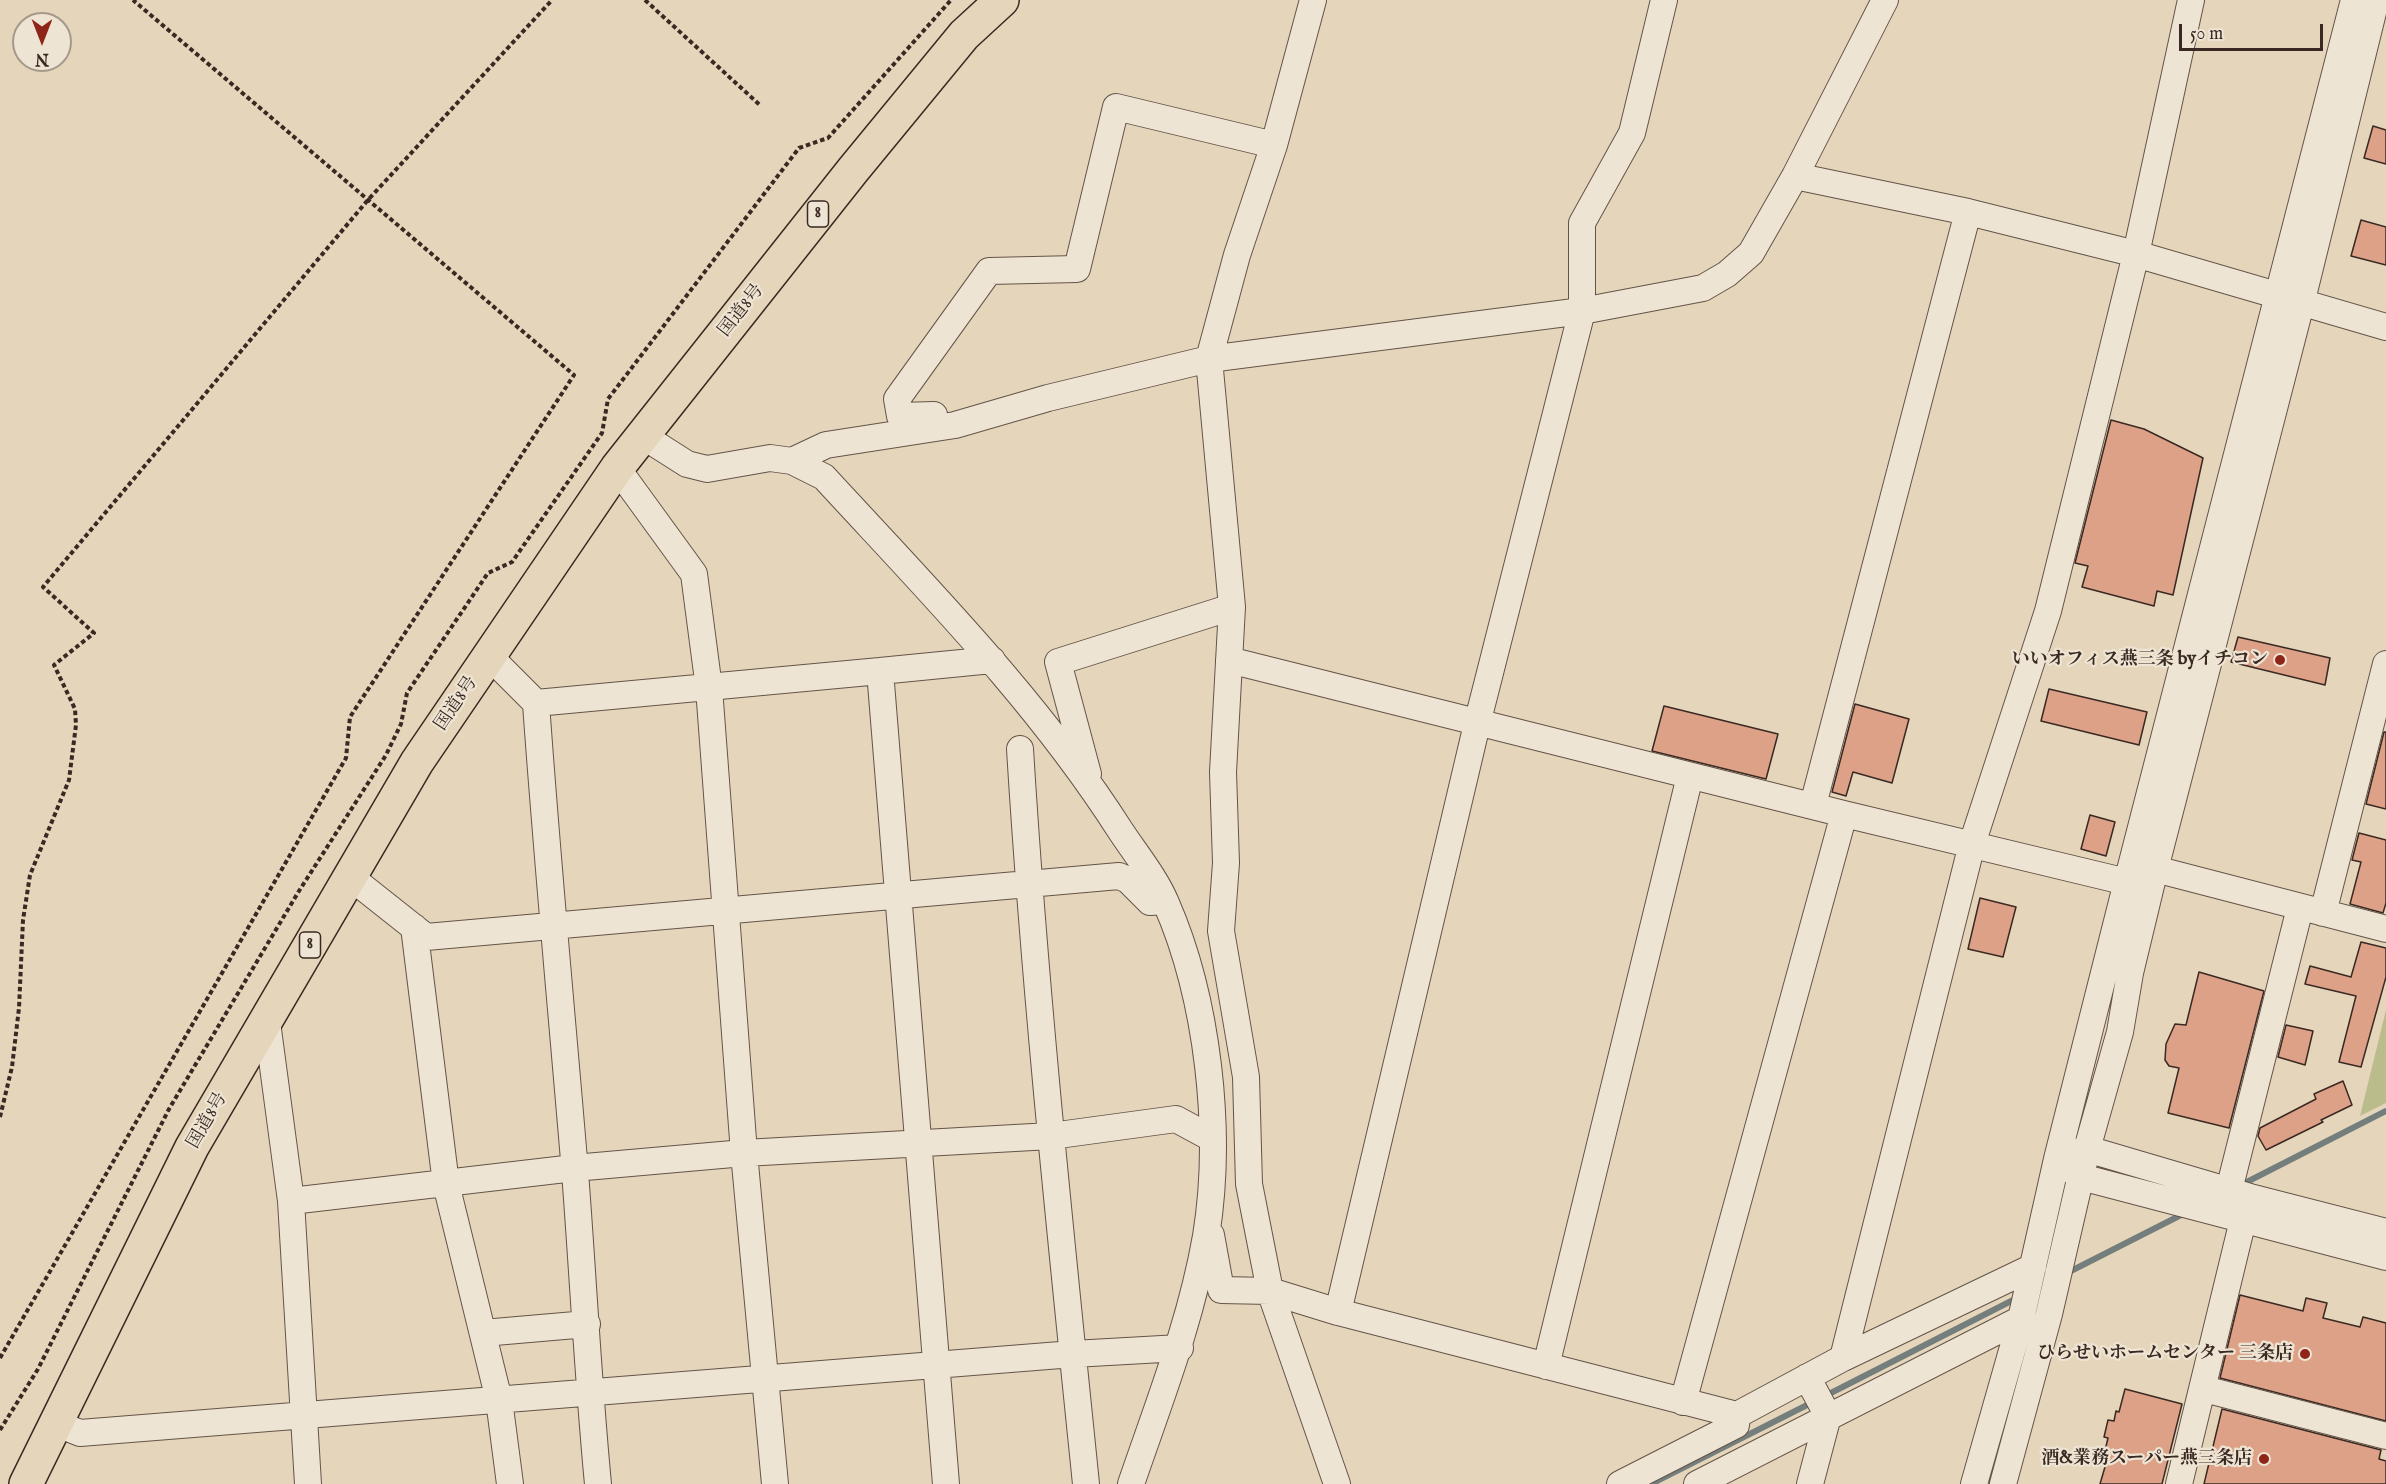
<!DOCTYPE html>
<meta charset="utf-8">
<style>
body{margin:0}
#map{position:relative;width:2386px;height:1484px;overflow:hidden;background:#e5d5bb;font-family:"IM FELL English",serif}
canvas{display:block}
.north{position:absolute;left:12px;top:12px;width:60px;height:60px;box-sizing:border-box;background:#eee4d3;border:2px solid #a6998c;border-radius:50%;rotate:180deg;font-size:16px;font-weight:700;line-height:24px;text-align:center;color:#392922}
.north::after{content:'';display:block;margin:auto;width:21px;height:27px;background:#8f2418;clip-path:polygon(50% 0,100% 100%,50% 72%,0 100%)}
.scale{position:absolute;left:2179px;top:24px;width:144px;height:27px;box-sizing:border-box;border:3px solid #392922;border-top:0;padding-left:8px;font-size:18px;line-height:21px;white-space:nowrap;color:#392922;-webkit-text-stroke:4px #eee4d3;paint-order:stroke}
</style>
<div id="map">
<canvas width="2386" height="1484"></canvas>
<div class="north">N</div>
<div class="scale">50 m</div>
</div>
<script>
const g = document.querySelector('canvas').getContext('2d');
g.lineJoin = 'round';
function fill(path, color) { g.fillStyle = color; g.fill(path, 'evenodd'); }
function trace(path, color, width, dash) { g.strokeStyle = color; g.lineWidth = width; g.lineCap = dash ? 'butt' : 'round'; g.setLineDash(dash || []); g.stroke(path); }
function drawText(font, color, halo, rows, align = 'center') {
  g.font = font + ' "IM FELL English","Noto Serif JP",serif'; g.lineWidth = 4.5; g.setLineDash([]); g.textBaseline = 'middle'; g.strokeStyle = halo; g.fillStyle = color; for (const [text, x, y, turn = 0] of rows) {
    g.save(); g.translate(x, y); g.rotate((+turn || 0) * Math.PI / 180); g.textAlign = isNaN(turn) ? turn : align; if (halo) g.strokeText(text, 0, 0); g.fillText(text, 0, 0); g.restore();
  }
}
fill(new Path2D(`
 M 2386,1010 L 2386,1103 L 2360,1116 Z`), '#babc8c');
trace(new Path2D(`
 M 2239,1186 L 2386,1111
 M 2065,1274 L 2185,1213
 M 1825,1396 L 2019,1297
 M 1651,1484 L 1813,1402`), '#737e7d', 6);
const building = new Path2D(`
 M 2373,126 L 2386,130 L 2386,164 L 2364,158 Z
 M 2361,220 L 2386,227 L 2386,265 L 2351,256 Z
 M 2111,420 L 2144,429 L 2203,458 L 2173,595 L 2157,591 L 2154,606 L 2082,587 L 2088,566 L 2075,563 Z
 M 2238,637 L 2330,658 L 2325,685 L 2231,662 Z
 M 2049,689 L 2147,712 L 2139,745 L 2041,721 Z
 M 1855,704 L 1909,719 L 1892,783 L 1853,772 L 1846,796 L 1832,792 Z
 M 1664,706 L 1778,734 L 1766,779 L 1652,751 Z
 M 2384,732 L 2386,732 L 2386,809 L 2366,804 Z
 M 2090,815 L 2115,822 L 2106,856 L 2081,849 Z
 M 2359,833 L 2386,840 L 2386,903 L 2383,913 L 2350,904 L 2361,862 L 2352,860 Z
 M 1980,898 L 2016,907 L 2003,957 L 1968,949 Z
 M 2361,942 L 2386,948 L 2386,977 L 2361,1067 L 2339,1062 L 2356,996 L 2305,984 L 2310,966 L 2351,977 Z
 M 2199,972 L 2264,991 L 2229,1128 L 2168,1113 L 2179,1068 L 2169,1066 L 2165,1060 L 2166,1044 L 2175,1024 L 2186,1025 Z
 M 2286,1025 L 2313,1031 L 2305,1065 L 2278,1057 Z
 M 2343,1081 L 2352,1105 L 2321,1120 L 2323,1122 L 2266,1150 L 2258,1136 L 2260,1128 L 2316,1099 L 2314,1094 Z
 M 2240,1295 L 2303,1311 L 2306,1298 L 2327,1303 L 2323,1318 L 2360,1327 L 2363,1317 L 2386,1323 L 2386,1421 L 2220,1378 Z
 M 2125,1389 L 2182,1404 L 2162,1484 L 2100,1484 L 2107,1460 L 2103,1459 L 2108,1438 L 2104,1437 L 2108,1420 L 2114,1421 L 2116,1411 L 2119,1412 Z
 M 2222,1409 L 2381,1450 L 2379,1459 L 2386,1461 L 2386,1484 L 2204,1484 Z`);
fill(building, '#dda188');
trace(building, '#392922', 1.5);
const minor = new Path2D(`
 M 1313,0 L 1274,145 L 1237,255 L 1209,359 L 1232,607 L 1223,772 L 1226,863 L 1221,931 L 1246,1077 L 1249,1184 L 1270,1291 L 1338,1312 L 1737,1415 L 1843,1358 L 2033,1267
 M 1795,176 L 1968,212 L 2136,254 L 2386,327
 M 934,415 L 900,416 L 897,399 L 989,271 L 1077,269 L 1116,107 L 1274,145
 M 643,436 L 687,464 L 707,469 L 770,458 L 792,461 L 824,477 C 928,590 1037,700 1120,830 C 1135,853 1155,877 1166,903 C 1208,999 1223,1132 1206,1236 C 1191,1322 1159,1402 1131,1484
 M 792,461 L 826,445 L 955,425 L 1048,398 L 1209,359 L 1582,311 L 1703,288 L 1727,274 L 1751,253 L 1795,176 L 1885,0
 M 617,468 L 694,574 L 709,688 L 744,1153 L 775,1484
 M 489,656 L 536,703 C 547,860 562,1016 575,1172 C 583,1276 588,1380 598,1484
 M 1229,660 L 1844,814 L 2127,882 L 2155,869 L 2386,929
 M 880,671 L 992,660
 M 536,703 L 880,671 L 946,1484
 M 1020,749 C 1035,994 1061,1239 1086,1484
 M 1088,774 L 1058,662 L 1232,607
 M 1813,805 L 1968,212
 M 349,876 L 426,937 L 1119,876 L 1128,880 L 1150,902 L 1165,901
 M 2323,913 L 2386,664
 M 414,927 L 446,1184 L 499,1400 L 510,1484
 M 267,1022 L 291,1201 L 308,1484
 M 2071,1154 L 2087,1149 L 2250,1197 L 2386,1232
 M 2069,1168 L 2081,1177 L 2386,1257
 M 2229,1190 L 2300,908
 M 291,1201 L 574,1168 L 744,1153 L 1051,1136 L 1176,1119 L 1213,1139
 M 1211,1235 L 1221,1290 L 1270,1291 L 1337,1484
 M 1338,1312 L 1478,720 L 1582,311 L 1582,223 L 1632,133 L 1664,0
 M 483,1333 L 587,1324
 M 1843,1358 L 1972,844 L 2048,611 L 2136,254 L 2191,0
 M 1546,1366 L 1690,776
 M 1807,1377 L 1828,1416 L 1810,1484
 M 2204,1389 L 2386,1436
 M 1683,1402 L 1844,814
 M 55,1423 L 80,1433 L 1073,1354 L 1180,1348
 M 1620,1484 L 1736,1425 L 1737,1415
 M 1697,1484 L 2021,1319
 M 1974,1484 L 2021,1319 L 2057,1159 L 2127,882 L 2354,0
 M 2003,1484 L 2049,1314 L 2087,1149 L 2120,1032 L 2130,973 L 2155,869 L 2301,304 L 2376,0
 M 2179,1484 L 2243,1220`);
const highway = new Path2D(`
 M 26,1484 L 192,1147 L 417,762 L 617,468 L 853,170 L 964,35 L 1002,0`);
trace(minor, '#645448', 28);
trace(highway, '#392922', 36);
trace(new Path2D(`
 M 645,0 L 761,106
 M 0,1117 L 12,1067 L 19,1008 L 23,920 L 30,875 L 69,780 L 76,725 L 75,709 L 54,665 L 94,633 L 43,587 L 367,201 L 552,0
 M 0,1358 L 346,758 L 350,717 L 574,375 L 133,0
 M 0,1430 L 38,1369 L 169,1109 L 299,891 L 386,755 L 401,724 L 407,693 L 488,573 L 512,562 L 602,433 L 608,399 L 799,148 L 828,138 L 951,0`), '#392922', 4, [4.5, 3]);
trace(minor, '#eee4d3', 26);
trace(highway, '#e5d5bb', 33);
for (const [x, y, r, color] of [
 [2280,660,6,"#8f2418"],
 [2305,1354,6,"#8f2418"],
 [2264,1459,6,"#8f2418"]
]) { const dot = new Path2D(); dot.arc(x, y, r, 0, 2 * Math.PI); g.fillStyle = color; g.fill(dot); trace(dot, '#eee4d3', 2); }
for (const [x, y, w] of [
 [818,214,21],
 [310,945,21]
]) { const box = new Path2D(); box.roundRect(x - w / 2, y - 13, w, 26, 4.5); g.fillStyle = '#eee4d3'; g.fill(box); trace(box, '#392922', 1.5); }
drawText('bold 16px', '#392922', null, [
 ["8",818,214],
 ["8",310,945]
]);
drawText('18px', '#392922', '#eee4d3', [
 ["国道8号",742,311,-52],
 ["国道8号",457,704,-56],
 ["国道8号",208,1121,-60]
]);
drawText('bold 18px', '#392922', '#eee4d3', [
 ["いいオフィス燕三条 byイチコン",2268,660],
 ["ひらせいホームセンター 三条店",2293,1354],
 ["酒&業務スーパー燕三条店",2252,1459]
], 'right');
</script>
